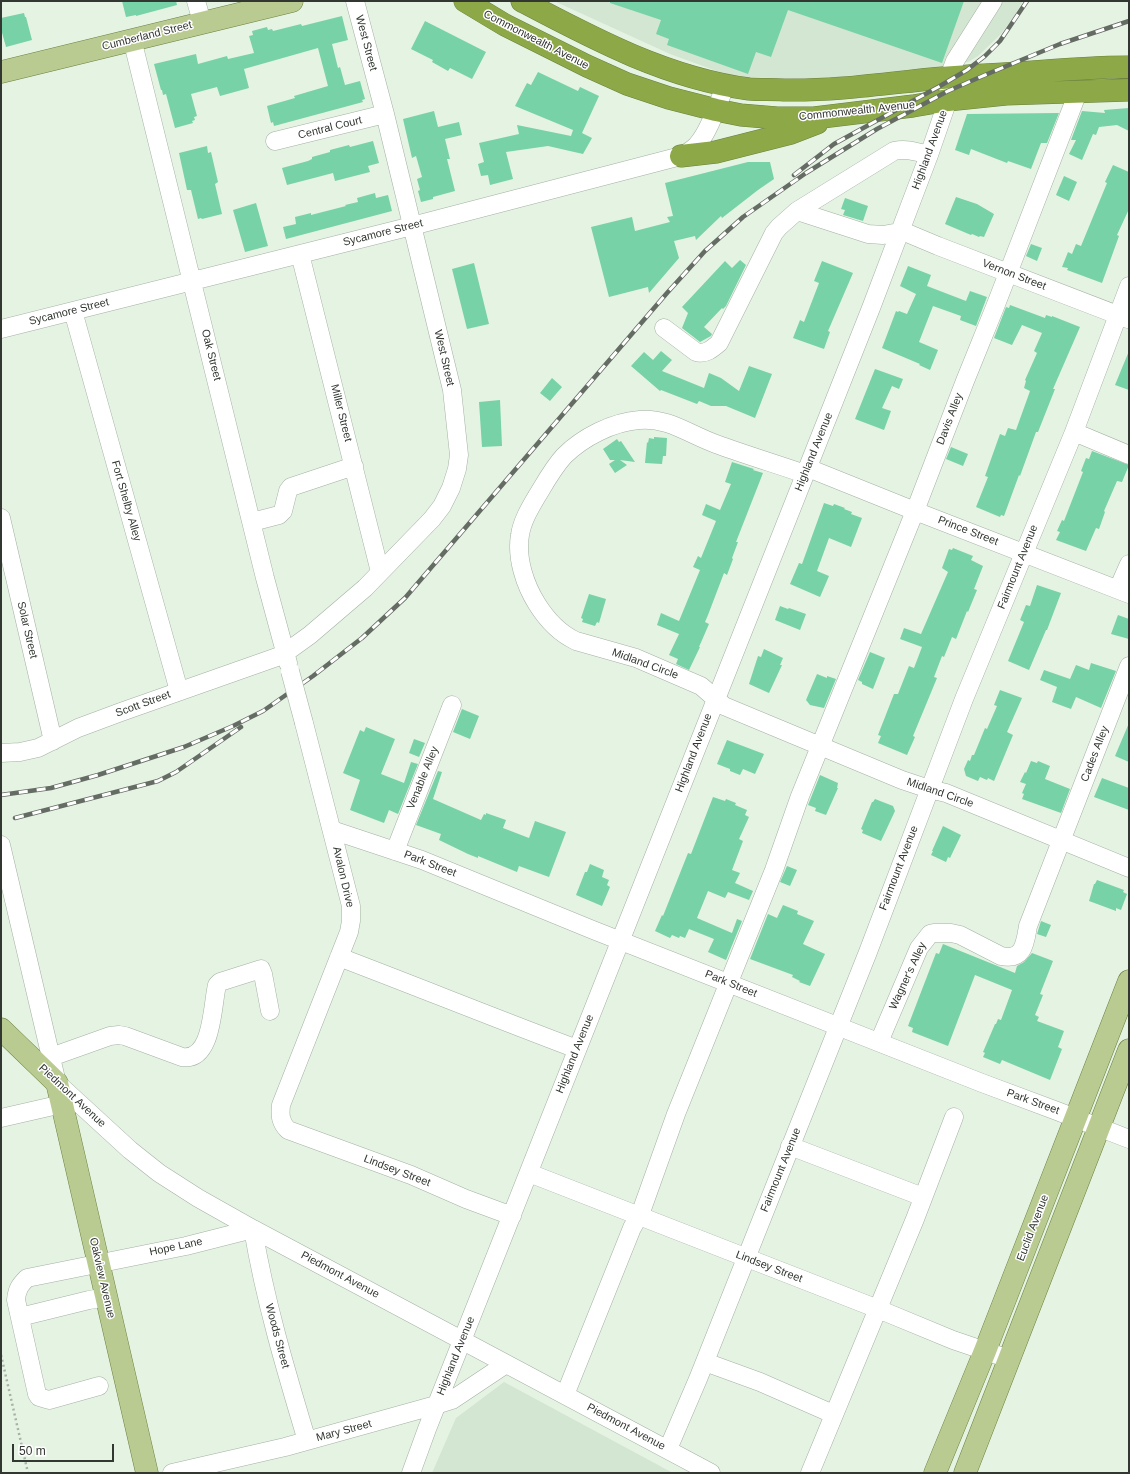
<!DOCTYPE html>
<style>
body{margin:0}
#map{position:relative;width:1130px;height:1474px;overflow:hidden;background:#e5f3e3;font-family:Helvetica,sans-serif}
canvas{display:block}
.frame{position:absolute;inset:0;border:2px solid #323731;pointer-events:none}
.scale{position:absolute;left:12px;top:1444px;width:102px;height:18px;box-sizing:border-box;border:2px solid #323731;border-top:0;padding-left:5px;font-size:12px;line-height:14px;white-space:nowrap;color:#323731;-webkit-text-stroke:3px #fff;paint-order:stroke}
</style>
<div id="map">
<canvas width="1130" height="1474"></canvas>
<div class="frame"></div>
<div class="scale">50 m</div>
</div>
<script>
const g = document.querySelector('canvas').getContext('2d');
g.lineJoin = 'round';
function fill(path, color) { g.fillStyle = color; g.fill(path, 'evenodd'); }
function trace(path, color, width, dash) { g.strokeStyle = color; g.lineWidth = width; g.lineCap = dash ? 'butt' : 'round'; g.setLineDash(dash || []); g.stroke(path); }
function drawText(font, color, halo, rows, align = 'center') {
  g.font = font + ' Helvetica,sans-serif'; g.lineWidth = 3; g.setLineDash([]); g.textBaseline = 'middle'; g.strokeStyle = halo; g.fillStyle = color; for (const [text, x, y, turn = 0] of rows) {
    g.save(); g.translate(x, y); g.rotate((+turn || 0) * Math.PI / 180); g.textAlign = isNaN(turn) ? turn : align; if (halo) g.strokeText(text, 0, 0); g.fillText(text, 0, 0); g.restore();
  }
}
fill(new Path2D(`
 M 554,1 L 1023,1 L 1014,16 L 1001,34 L 978,56 L 968,62 L 922,69 L 815,79 L 733,77 L 670,54 Z
 M 504,1382 L 673,1473 L 432,1473 L 456,1418 Z`), '#d3e6d1');
fill(new Path2D(`
 M 122,1 L 176,1 L 177,5 L 136,16 L 136,15 L 126,17 Z
 M 610,1 L 964,1 L 942,63 L 788,10 L 771,57 L 756,52 L 748,74 L 667,45 L 669,39 L 656,34 L 661,20 L 610,3 Z
 M 24,13 L 25,17 L 26,17 L 32,40 L 6,47 L 1,29 L 1,18 Z
 M 342,16 L 348,40 L 332,44 L 338,68 L 340,67 L 345,85 L 360,81 L 365,99 L 362,100 L 363,102 L 274,126 L 273,122 L 271,123 L 267,106 L 295,98 L 294,96 L 328,86 L 318,48 L 244,69 L 249,88 L 220,96 L 217,87 L 191,94 L 197,116 L 194,117 L 195,120 L 192,121 L 193,123 L 175,128 L 166,94 L 163,95 L 162,90 L 161,90 L 154,64 L 196,54 L 198,64 L 227,56 L 228,59 L 254,53 L 249,36 L 253,35 L 252,31 L 267,27 L 268,30 L 272,29 L 273,31 L 301,24 L 302,26 Z
 M 425,21 L 486,52 L 472,79 L 450,68 L 448,71 L 432,62 L 433,60 L 411,49 Z
 M 538,72 L 578,91 L 580,87 L 599,96 L 582,133 L 592,138 L 583,154 L 548,146 L 506,152 L 513,179 L 490,185 L 488,175 L 481,176 L 478,164 L 484,162 L 479,143 L 519,134 L 517,125 L 571,136 L 573,130 L 515,106 L 527,83 L 531,85 Z
 M 1129,108 L 1129,131 L 1117,125 L 1099,127 L 1096,135 L 1093,134 L 1082,160 L 1069,154 L 1076,140 L 1071,140 L 1082,111 L 1105,113 L 1104,110 Z
 M 434,111 L 438,127 L 459,122 L 462,135 L 445,139 L 450,159 L 447,159 L 455,191 L 433,197 L 433,199 L 421,202 L 418,191 L 420,190 L 417,179 L 422,177 L 416,156 L 412,158 L 403,119 Z
 M 1059,113 L 1047,143 L 1041,143 L 1031,169 L 1008,161 L 1007,163 L 971,149 L 969,155 L 955,150 L 967,114 Z
 M 373,141 L 379,163 L 368,166 L 370,172 L 335,181 L 333,173 L 287,185 L 282,168 L 308,161 L 312,159 L 312,157 L 330,152 L 330,150 L 349,145 L 350,147 Z
 M 207,146 L 208,153 L 211,152 L 218,182 L 215,184 L 222,214 L 202,219 L 201,218 L 198,219 L 191,190 L 187,190 L 179,153 Z
 M 748,162 L 770,162 L 774,179 L 758,190 L 722,218 L 721,216 L 696,240 L 695,236 L 674,241 L 679,258 L 649,293 L 648,287 L 609,297 L 591,227 L 632,217 L 635,231 L 670,222 L 667,217 L 673,216 L 665,183 Z
 M 1113,165 L 1129,172 L 1129,209 L 1117,235 L 1119,236 L 1102,283 L 1067,270 L 1068,268 L 1062,267 L 1068,252 L 1072,254 L 1076,244 L 1081,246 L 1107,183 L 1105,182 Z
 M 1064,176 L 1077,182 L 1069,201 L 1056,195 Z
 M 375,193 L 376,198 L 388,195 L 392,211 L 286,239 L 283,227 L 296,224 L 295,217 L 311,213 L 311,215 L 346,206 L 345,205 L 358,202 L 357,198 Z
 M 956,197 L 977,204 L 994,214 L 984,237 L 980,236 L 979,237 L 972,234 L 971,235 L 945,224 Z
 M 845,198 L 868,206 L 863,221 L 843,215 L 845,210 L 841,209 Z
 M 256,203 L 268,246 L 245,252 L 233,210 Z
 M 1031,244 L 1042,248 L 1037,261 L 1026,256 Z
 M 740,260 L 746,265 L 726,306 L 723,309 L 722,308 L 704,327 L 712,334 L 711,336 L 700,342 L 682,328 L 688,313 L 682,307 L 725,261 L 732,268 Z
 M 822,261 L 853,273 L 828,331 L 830,332 L 824,349 L 793,338 L 800,320 L 804,322 L 819,283 L 814,281 Z
 M 474,263 L 489,324 L 467,329 L 452,269 Z
 M 908,266 L 931,275 L 927,286 L 966,301 L 970,291 L 987,297 L 976,326 L 960,320 L 961,316 L 933,306 L 919,342 L 938,350 L 930,370 L 919,365 L 920,364 L 882,348 L 896,311 L 898,312 L 899,311 L 907,314 L 916,294 L 900,286 Z
 M 1010,305 L 1045,318 L 1046,315 L 1052,317 L 1052,316 L 1080,327 L 1053,389 L 1055,389 L 1038,432 L 1036,432 L 1020,476 L 1019,475 L 1004,516 L 1001,515 L 1000,517 L 976,507 L 988,477 L 985,476 L 1000,434 L 1005,436 L 1008,428 L 1016,430 L 1030,391 L 1024,388 L 1026,381 L 1025,380 L 1037,353 L 1034,351 L 1042,333 L 1022,325 L 1012,345 L 994,338 L 1006,307 L 1009,308 Z
 M 661,351 L 672,360 L 662,371 L 704,388 L 709,373 L 721,378 L 739,391 L 749,366 L 772,374 L 755,418 L 726,406 L 711,406 L 699,401 L 697,404 L 661,390 L 660,391 L 631,366 L 644,352 L 653,360 Z
 M 1129,351 L 1129,390 L 1115,385 Z
 M 875,369 L 903,379 L 899,389 L 892,386 L 882,408 L 891,411 L 884,430 L 855,419 Z
 M 552,378 L 562,387 L 550,401 L 540,393 Z
 M 500,400 L 502,446 L 482,447 L 479,402 Z
 M 654,437 L 667,438 L 666,456 L 663,456 L 662,464 L 645,463 L 647,442 L 648,443 L 649,438 L 654,439 Z
 M 617,439 L 619,442 L 621,441 L 635,462 L 620,460 L 627,465 L 615,473 L 609,464 L 615,460 L 610,460 L 603,449 Z
 M 951,447 L 968,454 L 963,466 L 946,459 Z
 M 1092,451 L 1129,465 L 1122,482 L 1117,481 L 1104,511 L 1105,512 L 1099,529 L 1096,528 L 1086,551 L 1056,540 L 1060,532 L 1057,531 L 1062,520 L 1064,521 L 1083,472 L 1081,471 L 1086,458 L 1089,459 Z
 M 732,462 L 754,469 L 753,470 L 763,473 L 736,542 L 738,542 L 732,558 L 733,559 L 727,575 L 724,573 L 708,615 L 705,622 L 709,624 L 699,647 L 700,647 L 689,670 L 676,664 L 678,659 L 669,655 L 679,634 L 657,625 L 661,613 L 679,621 L 700,570 L 693,567 L 698,556 L 701,558 L 716,521 L 702,515 L 706,504 L 720,510 L 731,484 L 725,482 Z
 M 824,503 L 833,506 L 834,504 L 845,508 L 844,509 L 852,512 L 851,514 L 862,518 L 851,547 L 829,538 L 817,571 L 829,576 L 820,597 L 790,584 L 799,563 L 802,564 Z
 M 953,548 L 973,556 L 971,560 L 983,566 L 974,589 L 977,590 L 968,612 L 967,611 L 956,639 L 952,637 L 944,657 L 942,656 L 934,677 L 937,678 L 913,736 L 915,737 L 907,755 L 878,743 L 881,736 L 878,735 L 894,694 L 898,694 L 909,666 L 914,668 L 922,647 L 900,639 L 904,628 L 921,634 L 948,572 L 942,568 L 949,549 L 952,550 Z
 M 1037,585 L 1061,593 L 1047,630 L 1046,630 L 1029,670 L 1008,661 L 1024,622 L 1020,620 L 1026,605 L 1030,606 Z
 M 589,594 L 606,599 L 599,623 L 597,622 L 595,626 L 582,622 L 583,619 L 581,618 Z
 M 780,606 L 788,609 L 789,608 L 806,614 L 800,630 L 775,620 Z
 M 1118,615 L 1129,619 L 1129,639 L 1111,634 Z
 M 764,649 L 783,658 L 780,665 L 782,665 L 769,693 L 749,684 L 758,656 L 761,657 Z
 M 870,652 L 885,658 L 873,689 L 862,684 L 862,682 L 858,680 Z
 M 1091,663 L 1116,671 L 1101,708 L 1076,697 L 1071,709 L 1052,702 L 1057,687 L 1040,680 L 1044,670 L 1070,679 L 1076,665 L 1089,670 Z
 M 817,674 L 827,678 L 827,676 L 836,679 L 824,708 L 810,705 L 806,700 Z
 M 1000,690 L 1022,698 L 1007,732 L 1013,735 L 994,781 L 988,778 L 987,780 L 980,777 L 978,781 L 966,776 L 964,769 L 968,760 L 970,761 L 972,755 L 974,755 L 985,728 L 987,729 L 997,706 L 994,705 Z
 M 462,709 L 479,716 L 470,739 L 453,732 Z
 M 1129,723 L 1129,762 L 1115,756 Z
 M 366,727 L 395,739 L 381,774 L 404,783 L 411,762 L 418,764 L 398,814 L 389,810 L 384,823 L 350,810 L 360,780 L 343,773 L 360,730 L 364,732 Z
 M 414,739 L 425,743 L 419,757 L 409,753 Z
 M 727,740 L 764,754 L 755,774 L 743,769 L 740,775 L 730,771 L 730,769 L 717,764 Z
 M 1031,761 L 1037,763 L 1038,761 L 1050,766 L 1045,779 L 1070,789 L 1061,813 L 1022,799 L 1024,794 L 1022,793 L 1026,784 L 1020,782 L 1025,772 L 1026,773 Z
 M 438,771 L 442,772 L 433,799 L 481,820 L 484,814 L 486,815 L 486,813 L 506,820 L 503,828 L 529,838 L 535,821 L 566,832 L 549,877 L 519,866 L 517,872 L 478,856 L 478,858 L 468,854 L 439,840 L 441,834 L 416,825 Z
 M 820,775 L 838,783 L 837,788 L 838,788 L 826,815 L 815,811 L 816,808 L 808,805 Z
 M 1102,778 L 1129,788 L 1129,810 L 1094,797 Z
 M 713,797 L 725,801 L 726,799 L 736,803 L 735,805 L 747,810 L 745,815 L 749,817 L 739,839 L 743,841 L 732,870 L 740,873 L 735,883 L 753,891 L 749,900 L 728,892 L 725,898 L 708,891 L 697,918 L 732,933 L 737,919 L 742,921 L 726,960 L 708,952 L 714,939 L 689,929 L 685,938 L 680,936 L 679,938 L 672,935 L 670,938 L 655,931 L 662,915 L 663,916 L 688,853 L 691,854 Z
 M 875,799 L 893,806 L 895,811 L 881,841 L 862,833 L 863,830 L 861,829 L 872,802 L 873,802 Z
 M 943,826 L 961,835 L 950,858 L 948,857 L 946,862 L 931,855 L 933,851 L 932,851 Z
 M 590,864 L 604,870 L 602,877 L 609,880 L 607,885 L 610,887 L 602,906 L 576,895 L 585,872 L 587,872 Z
 M 787,866 L 797,870 L 790,886 L 780,882 Z
 M 1097,880 L 1124,890 L 1123,892 L 1127,894 L 1121,910 L 1116,908 L 1116,911 L 1089,901 L 1094,884 L 1095,884 Z
 M 783,905 L 798,911 L 797,914 L 814,921 L 803,944 L 825,954 L 810,986 L 799,982 L 800,981 L 792,977 L 793,975 L 750,959 L 768,914 L 777,918 Z
 M 1041,921 L 1051,925 L 1046,937 L 1037,934 Z
 M 943,944 L 1015,973 L 1017,966 L 1024,962 L 1032,953 L 1053,961 L 1040,994 L 1043,995 L 1035,1015 L 1039,1017 L 1037,1021 L 1064,1031 L 1058,1047 L 1062,1049 L 1050,1080 L 1002,1060 L 1000,1064 L 983,1057 L 985,1053 L 983,1052 L 995,1024 L 996,1024 L 998,1019 L 1001,1020 L 1012,990 L 975,975 L 948,1046 L 912,1032 L 913,1028 L 908,1026 L 936,953 L 939,954 Z`), '#77d2a7');
const minor = new Path2D(`
 M 196,1 L 202,22
 M 132,39 L 265,578 L 288,663
 M 275,141 L 385,114
 M 797,211 L 894,151 C 907,148 917,152 929,155
 M 300,254 L 380,572
 M 73,311 L 179,691
 M 664,328 L 696,352 C 705,355 712,349 719,343 L 774,233 L 779,227 L 797,211 L 868,234 L 883,235 L 899,232 L 907,233 L 938,246 L 1128,319
 M 1,329 L 412,226 L 681,156 C 687,153 692,150 697,145 C 710,130 718,103 726,84
 M 1074,432 L 1129,455
 M 808,468 L 915,511 L 1129,594
 M 805,474 C 776,464 746,455 716,444 C 690,435 668,417 639,420 C 613,422 583,437 564,456 C 553,468 545,483 537,496 C 530,508 522,521 520,535 C 516,558 525,585 537,604 C 547,620 559,633 576,641 L 636,658 L 701,686 L 724,706 L 902,780 L 929,789 L 946,793 L 1129,868
 M 1,518 L 53,741
 M 252,522 L 279,515 L 283,511 L 288,491 L 291,487 L 354,466
 M 1118,589 L 1129,564
 M 304,723 L 351,906 L 351,921 L 349,932 L 281,1105 C 280,1115 280,1122 288,1130 L 411,1175 L 466,1199 L 512,1216
 M 1,753 L 20,752 L 38,748 L 78,728 L 121,712 L 277,657 L 285,653 L 310,635 L 365,588 L 432,519 L 442,506 L 451,488 L 457,469 L 459,455 L 452,390 L 385,114 L 355,1
 M 332,830 L 422,860 L 593,930 L 982,1083 L 1057,1111 L 1129,1139
 M 1,845 L 57,1083 L 130,1150 L 159,1173 L 198,1198 L 253,1229 L 711,1473
 M 395,851 L 452,705
 M 339,957 C 418,987 497,1019 577,1049
 M 879,1042 L 919,948 L 930,934 L 934,933 L 951,933 L 960,935 L 1001,956 C 1024,961 1025,943 1028,926 L 1129,666
 M 51,1057 L 110,1036 L 119,1035 L 125,1036 L 182,1057 C 213,1062 212,1005 217,985 L 220,982 L 261,969 L 263,974 L 270,1011
 M 1,1118 L 62,1104
 M 790,1146 L 923,1197
 M 529,1173 L 878,1309 L 953,1340 L 1009,1359
 M 20,1317 L 89,1300 L 107,1297
 M 705,1362 L 760,1382 L 833,1414
 M 99,1386 L 49,1400 L 39,1397 L 37,1394 L 16,1300 C 17,1289 20,1285 27,1278 L 186,1246 L 253,1229 C 265,1301 286,1371 307,1441
 M 565,1395 L 632,1228 L 641,1212 L 676,1114 L 774,870 L 800,796 L 915,511 L 965,381 L 995,307 L 1078,92
 M 668,1449 L 698,1379 L 868,952 L 964,699 L 1074,432 L 1129,286
 M 172,1473 L 285,1447 L 436,1405 L 452,1400 L 506,1364
 M 411,1473 L 427,1429 L 871,308 L 929,155 L 948,100 L 949,77 L 955,61 L 993,1
 M 810,1473 L 915,1219 L 954,1117`);
const major = new Path2D(`
 M 1,72 L 292,1
 M 1,1029 L 57,1083 L 147,1473
 M 935,1473 L 985,1351 L 1129,981
 M 965,1473 L 1129,1050`);
const highway = new Path2D(`
 M 465,1 L 505,25 L 587,66 L 627,84 L 669,98 L 716,110 L 741,115 L 777,118 L 814,118 L 913,106 L 948,100 L 1006,94 L 1129,90
 M 522,1 C 594,39 667,78 749,89 C 761,90 773,89 784,90 C 833,91 882,84 931,79 C 960,76 990,75 1019,73 C 1056,70 1092,67 1129,67
 M 681,156 L 716,152 L 791,133 L 817,123`);
trace(minor, '#a3b1a2', 19);
trace(major, '#6c803f', 23);
trace(highway, '#6c803f', 23);
trace(new Path2D(`
 M 1,1355 L 28,1473`), '#a7b2a6', 2.5, [2, 3]);
trace(minor, '#fff', 18);
trace(major, '#bacb91', 22);
trace(highway, '#8ca847', 22);
const rail = new Path2D(`
 M 794,175 L 834,144 L 940,86 L 967,70 L 985,56 L 1000,41 L 1027,1
 M 1,795 L 51,788 L 98,775 L 184,747 L 233,726 L 263,711 L 313,676 L 362,638 L 405,598 L 667,293 L 705,251 L 743,217 L 806,173 L 877,129 L 948,91 L 985,75 L 1060,44 L 1129,21
 M 15,818 L 158,781 L 176,772 L 241,727`);
trace(rail, '#656c63', 4.5);
trace(rail, '#fff', 3, [9]);
const minorBridge = new Path2D(`
 M 290,671 L 304,723`);
trace(minorBridge, '#a3b1a2', 19, []);
trace(minorBridge, '#fff', 18);
drawText('11px', '#323731', '#fff', [
 ["Cumberland Street",147,36,-14],
 ["Commonwealth Avenue",536,40,27],
 ["West Street",366,43,75],
 ["Commonwealth Avenue",857,111,-6],
 ["Central Court",330,128,-14],
 ["Highland Avenue",930,150,-70],
 ["Sycamore Street",383,233,-14],
 ["Vernon Street",1014,275,21],
 ["Sycamore Street",69,312,-14],
 ["Oak Street",211,355,76],
 ["West Street",444,358,77],
 ["Miller Street",341,413,76],
 ["Davis Alley",950,419,-69],
 ["Highland Avenue",814,452,-68],
 ["Fort Shelby Alley",126,501,74],
 ["Prince Street",968,531,21],
 ["Fairmount Avenue",1018,567,-68],
 ["Solar Street",27,630,77],
 ["Midland Circle",645,664,20],
 ["Scott Street",143,704,-20],
 ["Highland Avenue",694,753,-69],
 ["Cades Alley",1095,754,-69],
 ["Venable Alley",423,778,-68],
 ["Midland Circle",940,793,19],
 ["Park Street",430,864,21],
 ["Fairmount Avenue",899,868,-69],
 ["Avalon Drive",343,877,77],
 ["Wagner's Alley",908,976,-65],
 ["Park Street",731,984,22],
 ["Highland Avenue",575,1054,-68],
 ["Piedmont Avenue",72,1096,43],
 ["Park Street",1033,1102,20],
 ["Fairmount Avenue",781,1170,-68],
 ["Lindsey Street",397,1171,21],
 ["Euclid Avenue",1033,1228,-69],
 ["Hope Lane",176,1247,-12],
 ["Lindsey Street",769,1267,21],
 ["Piedmont Avenue",340,1275,28],
 ["Oakview Avenue",102,1278,77],
 ["Woods Street",277,1336,75],
 ["Highland Avenue",456,1356,-68],
 ["Piedmont Avenue",626,1427,28],
 ["Mary Street",344,1431,-15]
]);
</script>
